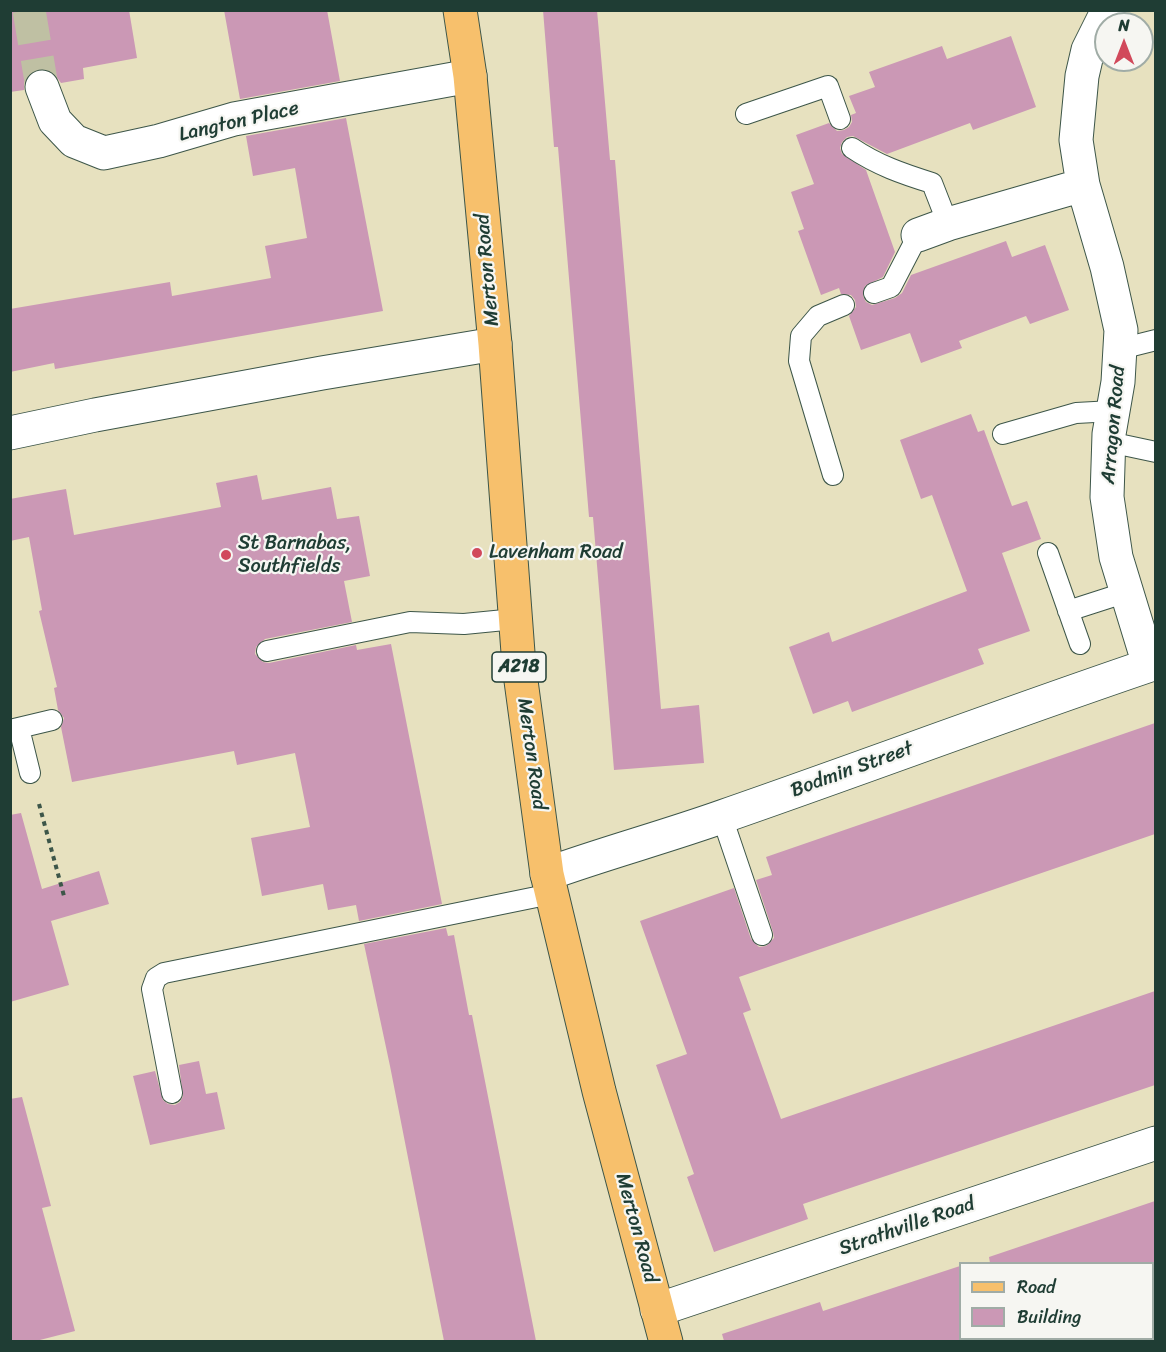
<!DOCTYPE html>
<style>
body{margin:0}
#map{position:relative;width:1166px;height:1352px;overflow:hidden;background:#e7e1bf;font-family:Sriracha,sans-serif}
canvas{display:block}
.frame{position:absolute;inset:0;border:12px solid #1f3d34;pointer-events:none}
.legend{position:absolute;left:959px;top:1262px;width:195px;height:78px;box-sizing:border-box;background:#f6f6f2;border:2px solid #a0aca6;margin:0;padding:8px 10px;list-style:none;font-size:18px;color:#1f3d34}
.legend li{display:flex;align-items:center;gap:12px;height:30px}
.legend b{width:30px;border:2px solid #a0aca6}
.north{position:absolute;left:1094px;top:12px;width:60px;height:60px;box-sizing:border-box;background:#f6f6f2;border:2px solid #a0aca6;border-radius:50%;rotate:0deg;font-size:16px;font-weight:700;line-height:24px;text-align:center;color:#1f3d34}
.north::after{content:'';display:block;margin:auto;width:21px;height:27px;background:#d1495b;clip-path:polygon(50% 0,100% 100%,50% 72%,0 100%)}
</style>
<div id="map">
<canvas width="1166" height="1352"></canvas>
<div class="frame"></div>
<ul class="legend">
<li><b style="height:8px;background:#f7c06c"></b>Road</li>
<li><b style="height:16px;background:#cb98b5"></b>Building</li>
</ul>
<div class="north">N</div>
</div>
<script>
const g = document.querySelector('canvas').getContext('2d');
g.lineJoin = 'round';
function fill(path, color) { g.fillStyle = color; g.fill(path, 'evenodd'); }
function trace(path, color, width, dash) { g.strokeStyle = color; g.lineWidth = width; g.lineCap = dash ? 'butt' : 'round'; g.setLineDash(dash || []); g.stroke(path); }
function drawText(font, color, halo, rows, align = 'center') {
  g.font = font + ' Sriracha,sans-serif'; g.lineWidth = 4.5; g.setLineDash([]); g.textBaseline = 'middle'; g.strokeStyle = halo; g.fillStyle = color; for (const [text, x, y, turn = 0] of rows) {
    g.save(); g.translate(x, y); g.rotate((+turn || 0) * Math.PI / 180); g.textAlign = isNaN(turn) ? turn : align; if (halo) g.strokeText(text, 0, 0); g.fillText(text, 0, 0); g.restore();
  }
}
fill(new Path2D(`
 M 10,10 L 129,10 L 137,58 L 83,68 L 84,79 L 61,83 L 53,72 L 46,69 L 36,69 L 27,76 L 24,83 L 24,90 L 10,92 Z
 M 224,10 L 327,10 L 340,81 L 240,99 Z
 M 543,10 L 597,10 L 610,160 L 615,160 L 661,709 L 699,705 L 704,763 L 614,770 L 593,517 L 589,517 L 558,147 L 554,147 Z
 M 1011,36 L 1036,107 L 973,130 L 970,123 L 887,154 L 853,136 L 847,137 L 842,142 L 840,148 L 842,154 L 866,170 L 895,252 L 883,277 L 865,286 L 863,296 L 866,302 L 872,305 L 895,298 L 902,293 L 911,275 L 1006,241 L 1012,257 L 1045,245 L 1069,310 L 1030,324 L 1026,316 L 959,341 L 962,348 L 921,363 L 910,333 L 861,350 L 849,316 L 856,307 L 855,300 L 851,295 L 841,294 L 839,288 L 821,295 L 798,231 L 804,229 L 791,192 L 814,184 L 796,135 L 829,123 L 837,131 L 844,130 L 849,127 L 852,122 L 851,115 L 856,113 L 849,96 L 875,87 L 869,72 L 942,46 L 947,59 Z
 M 346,118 L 383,311 L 55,369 L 54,363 L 10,372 L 10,309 L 170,282 L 172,296 L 271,278 L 265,246 L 307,238 L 295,168 L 253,176 L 246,136 Z
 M 971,414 L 978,432 L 984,430 L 1012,506 L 1027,501 L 1041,539 L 1002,553 L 1030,631 L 978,649 L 984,664 L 852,712 L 848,701 L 813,714 L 789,647 L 829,632 L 832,642 L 967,591 L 932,495 L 921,499 L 900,440 Z
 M 257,475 L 262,500 L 331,487 L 337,519 L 359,516 L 370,576 L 344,581 L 352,622 L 265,639 L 256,647 L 255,654 L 263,662 L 269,663 L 356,645 L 357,650 L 391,644 L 442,904 L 359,921 L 356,905 L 328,910 L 323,884 L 262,896 L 251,838 L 310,827 L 295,753 L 237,765 L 234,751 L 72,782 L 61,727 L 64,718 L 58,710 L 54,688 L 57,687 L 39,611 L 42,610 L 29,537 L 10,541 L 10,499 L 66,489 L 74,535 L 221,507 L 216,483 Z
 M 1155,723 L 1155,834 L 739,977 L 751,1010 L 743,1013 L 781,1119 L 1155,991 L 1155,1085 L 803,1204 L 808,1219 L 714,1252 L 687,1177 L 694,1174 L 656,1065 L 687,1054 L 640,921 L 734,888 L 751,939 L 759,947 L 766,946 L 774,938 L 773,932 L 756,880 L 772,875 L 766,857 Z
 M 21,813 L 42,889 L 99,871 L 109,904 L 51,921 L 69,985 L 10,1002 L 10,815 Z
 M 446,928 L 448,936 L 454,935 L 469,1015 L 472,1015 L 536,1341 L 444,1341 L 390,1066 L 364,944 Z
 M 199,1061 L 206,1094 L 217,1092 L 225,1129 L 150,1145 L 133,1076 L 155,1071 L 163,1100 L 168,1104 L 175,1105 L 180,1102 L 183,1096 L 179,1065 Z
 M 22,1097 L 51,1206 L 42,1208 L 75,1331 L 36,1341 L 10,1341 L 10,1099 Z
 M 1155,1201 L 1155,1263 L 990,1263 L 989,1257 Z
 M 960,1266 L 960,1341 L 724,1341 L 722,1334 L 820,1302 L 823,1311 Z`), '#cb98b5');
trace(new Path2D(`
 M 29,10 L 42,87`), '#bfc0a3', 33, [33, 16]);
const lane = new Path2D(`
 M 746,114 L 828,86 L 840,119
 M 852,148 C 877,165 903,174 932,183 L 948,224
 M 874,293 L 891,287 L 918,235
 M 1120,349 L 1156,340
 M 1003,434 L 1076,413 L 1113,411
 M 1109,442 L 1156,452
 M 833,475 L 799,361 L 801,336 L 818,316 L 844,305
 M 1048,553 L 1080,644
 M 1068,611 L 1127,592
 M 267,651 L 410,622 L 464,624 L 515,619
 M 19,728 L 30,773
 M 10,730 L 52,720
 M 722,817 L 762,935
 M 172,1093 L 152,989 L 156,978 L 164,973 L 551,894`);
const street = new Path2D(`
 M 42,87 L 55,121 L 74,141 L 104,153 L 159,141 L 234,119 L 470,76
 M 1083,185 L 1107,267 L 1121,330 L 1118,382 L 1109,434 L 1107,497 L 1116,557 L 1149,665
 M 918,235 L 948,224 L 1083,185 L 1076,140 L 1082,76 L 1088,50 L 1108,10
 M 10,433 L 95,415 L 322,373 L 495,344
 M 547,874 C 605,853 665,837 724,816 C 868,766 1011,712 1156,663
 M 657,1310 L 1156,1143`);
const primary = new Path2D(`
 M 460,10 L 470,76 L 495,344 L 519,666 L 547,874 L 599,1091 L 666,1342`);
trace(lane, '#3d5649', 22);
trace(street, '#3d5649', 35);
trace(primary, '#3d5649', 35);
trace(new Path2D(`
 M 39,804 L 64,896`), '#3d5649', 4, [4.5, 4.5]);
trace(lane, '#fff', 20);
trace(street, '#fff', 33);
trace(primary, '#f7c06c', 33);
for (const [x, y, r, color] of [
 [477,553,6,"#d1495b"],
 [226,555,6,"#d1495b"]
]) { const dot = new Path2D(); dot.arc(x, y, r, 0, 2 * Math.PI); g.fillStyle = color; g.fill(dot); trace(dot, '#f6f6f2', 2); }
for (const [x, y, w] of [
 [519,667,54]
]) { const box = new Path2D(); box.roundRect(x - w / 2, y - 15, w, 30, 4.5); g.fillStyle = '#f6f6f2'; g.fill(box); trace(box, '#1f3d34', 1.5); }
drawText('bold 18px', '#1f3d34', null, [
 ["A218",519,667]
]);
drawText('20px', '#1f3d34', '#f6f6f2', [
 ["Langton Place",239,122,-13],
 ["Merton Road",488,270,-95],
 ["Arragon Road",1114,425,-85],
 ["Merton Road",531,754,82],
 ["Bodmin Street",852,770,-20],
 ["Strathville Road",907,1227,-19],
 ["Merton Road",636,1228,75]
]);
drawText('20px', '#1f3d34', '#f6f6f2', [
 ["St Barnabas,",238,544],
 ["Southfields",238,567],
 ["Lavenham Road",489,553]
], 'left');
</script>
